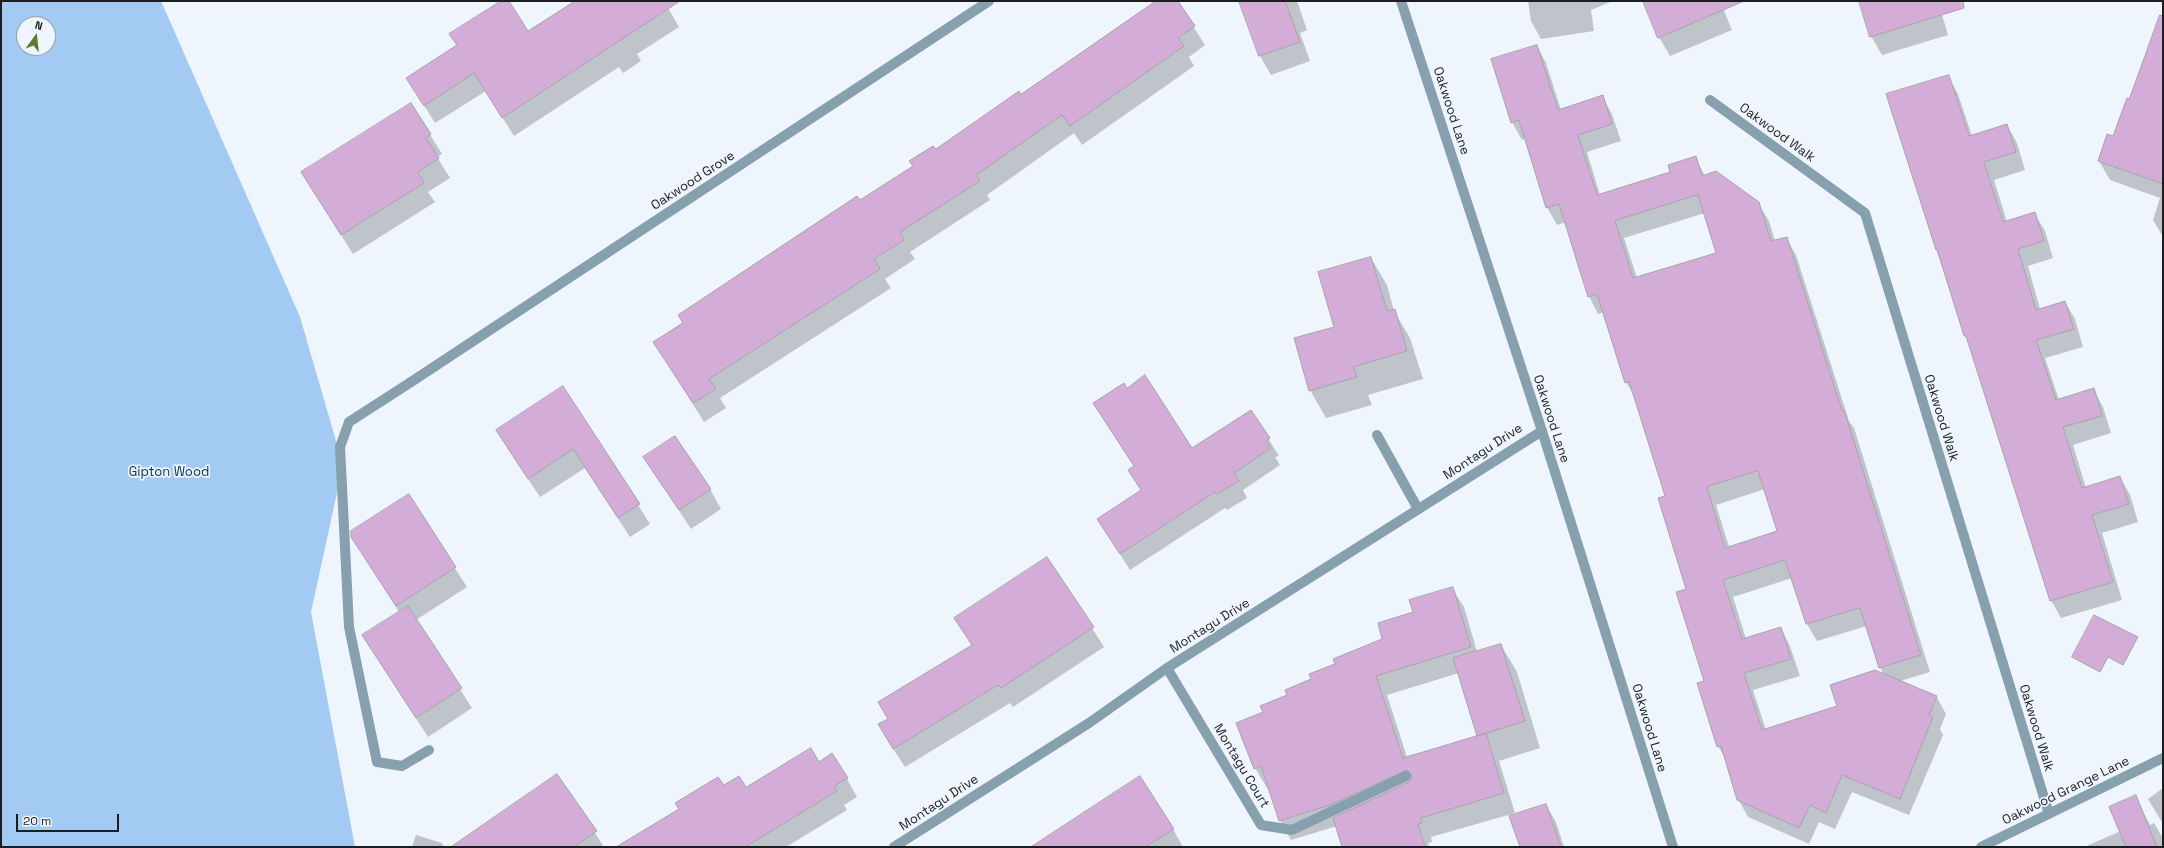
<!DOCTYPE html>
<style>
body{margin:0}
#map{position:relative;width:2164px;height:848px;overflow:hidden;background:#eef5fd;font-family:"Space Grotesk",sans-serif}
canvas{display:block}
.frame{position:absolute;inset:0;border:2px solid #1b1d20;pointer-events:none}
.north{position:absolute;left:16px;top:16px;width:40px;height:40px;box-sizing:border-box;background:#eef5fd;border:1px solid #9a9fa5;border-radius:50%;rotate:15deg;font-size:11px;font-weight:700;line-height:16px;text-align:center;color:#1b1d20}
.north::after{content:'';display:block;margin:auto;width:14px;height:18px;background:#5c7b30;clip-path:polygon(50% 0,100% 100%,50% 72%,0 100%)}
.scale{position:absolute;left:16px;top:814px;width:103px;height:18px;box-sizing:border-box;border:2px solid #1b1d20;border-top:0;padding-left:5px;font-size:12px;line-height:14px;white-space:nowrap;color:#1b1d20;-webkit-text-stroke:3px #eef5fd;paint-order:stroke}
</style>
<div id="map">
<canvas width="2164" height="848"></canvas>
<div class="frame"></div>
<div class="north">N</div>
<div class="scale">20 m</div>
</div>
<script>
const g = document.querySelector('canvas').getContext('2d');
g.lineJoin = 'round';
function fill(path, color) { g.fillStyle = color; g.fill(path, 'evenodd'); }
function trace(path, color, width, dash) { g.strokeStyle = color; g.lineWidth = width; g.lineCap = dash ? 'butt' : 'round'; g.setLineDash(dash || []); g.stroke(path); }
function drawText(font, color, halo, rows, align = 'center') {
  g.font = font + ' "Space Grotesk",sans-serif'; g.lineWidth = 3.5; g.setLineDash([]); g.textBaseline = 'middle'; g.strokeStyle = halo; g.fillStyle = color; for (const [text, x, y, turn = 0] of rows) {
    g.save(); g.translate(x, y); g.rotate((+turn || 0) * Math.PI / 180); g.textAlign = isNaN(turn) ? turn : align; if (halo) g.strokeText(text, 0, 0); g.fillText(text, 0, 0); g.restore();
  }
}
fill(new Path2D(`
 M 1,1 L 161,1 L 300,317 L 343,465 L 311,612 L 355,847 L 1,847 ZM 24,24 L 48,24 L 48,48 L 24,48 Z`), '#a2caf3');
fill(new Path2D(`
 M 503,1 L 508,1 L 528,32 L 576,1 L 664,1 L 679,27 L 637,54 L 641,61 L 623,73 L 619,67 L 514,136 L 486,91 L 435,123 L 418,96 L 457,46 L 451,34 Z
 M 1157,1 L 1177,1 L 1205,45 L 1189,57 L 1194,66 L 1082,145 L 1074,133 L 987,195 L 990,200 L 910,252 L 915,259 L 885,279 L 891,288 L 720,398 L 726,408 L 704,422 L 654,342 L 860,201 L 1021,96 Z
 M 1240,1 L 1297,1 L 1307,30 L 1300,33 L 1310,61 L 1271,75 L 1260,56 Z
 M 1528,1 L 1613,1 L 1591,10 L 1594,31 L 1541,39 L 1531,21 Z
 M 1644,1 L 1720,1 L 1732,30 L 1670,56 L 1659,37 Z
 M 1860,1 L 1938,1 L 1948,35 L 1882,55 L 1871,36 Z
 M 2163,15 L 2163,237 L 2153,220 L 2160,198 L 2110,180 L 2099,161 L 2114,137 L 2145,59 L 2149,60 Z
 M 1537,46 L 1546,63 L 1561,110 L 1602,96 L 1612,114 L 1621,141 L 1587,152 L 1600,195 L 1671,173 L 1695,157 L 1705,176 L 1758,203 L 1769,221 L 1775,241 L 1786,238 L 1796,255 L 1849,421 L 1854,428 L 1930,672 L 1900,681 L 1936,696 L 1946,714 L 1940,729 L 1943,735 L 1909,815 L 1852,792 L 1835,829 L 1819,822 L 1809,844 L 1748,817 L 1738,799 L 1727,761 L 1718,746 L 1688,589 L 1666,497 L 1636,399 L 1626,382 L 1604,312 L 1598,314 L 1589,296 L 1566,222 L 1557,225 L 1547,207 L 1526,138 L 1522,140 L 1512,122 ZM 1705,213 L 1717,254 L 1637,278 L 1624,238 ZM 1765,489 L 1779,532 L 1729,547 L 1716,505 ZM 1792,578 L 1807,624 L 1817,641 L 1867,626 L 1880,667 L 1884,675 L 1838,707 L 1766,730 L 1753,690 L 1800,676 L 1790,646 L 1781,628 L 1746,639 L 1733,597 Z
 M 1948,76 L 1958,94 L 1972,136 L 2007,125 L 2017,143 L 2025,170 L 1994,180 L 2007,222 L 2034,213 L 2045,231 L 2053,258 L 2028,266 L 2040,309 L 2065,302 L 2075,319 L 2083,347 L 2045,358 L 2059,400 L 2093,389 L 2103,407 L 2111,433 L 2073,445 L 2086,488 L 2120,477 L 2130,495 L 2138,522 L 2102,533 L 2122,600 L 2061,618 L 2051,600 L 1970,344 L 1965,336 L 1936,249 Z
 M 411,104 L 442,154 L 437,157 L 450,178 L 428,192 L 435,202 L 353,254 L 314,192 Z
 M 1371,258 L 1387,285 L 1394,311 L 1410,338 L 1423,379 L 1368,395 L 1372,405 L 1326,418 L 1310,390 L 1335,327 Z
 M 563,387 L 650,524 L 630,537 L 585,468 L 540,497 L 508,449 Z
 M 1094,403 L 1192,449 L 1251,411 L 1279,456 L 1275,457 L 1280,465 L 1243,490 L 1247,498 L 1227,510 L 1225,508 L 1130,570 L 1098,519 L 1142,491 L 1129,470 L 1135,467 Z
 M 645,458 L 710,489 L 721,509 L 691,529 Z
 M 408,495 L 467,587 L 416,620 L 472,708 L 428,737 L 363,636 L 399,612 L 352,537 Z
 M 1047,558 L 1104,647 L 1013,707 L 1010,703 L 905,767 L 890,744 L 889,719 L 972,646 L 956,619 Z
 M 1452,588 L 1464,607 L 1477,652 L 1501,645 L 1517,672 L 1540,748 L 1499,761 L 1515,813 L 1431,837 L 1432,842 L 1428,843 L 1429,847 L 1343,847 L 1337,826 L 1291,840 L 1280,820 L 1269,787 L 1267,788 L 1255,768 L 1264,713 L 1336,664 L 1384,640 L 1414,613 ZM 1459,673 L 1478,736 L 1407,757 L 1387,695 Z
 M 819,763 L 847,779 L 857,797 L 844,805 L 847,810 L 786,847 L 628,847 L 723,787 L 746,789 Z
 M 557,775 L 604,847 L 472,847 Z
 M 2163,788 L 2163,824 L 2148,799 Z
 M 2135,797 L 2150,825 L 2154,823 L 2163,838 L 2163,847 L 2084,847 L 2121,831 Z
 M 1546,805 L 1556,822 L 1564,847 L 1521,847 Z
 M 1173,829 L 1183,847 L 1032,847 Z
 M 416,835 L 442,843 L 444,847 L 412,847 Z`), '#0003');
const building = new Path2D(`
 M 501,1 L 509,1 L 528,31 L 575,1 L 680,1 L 502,118 L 474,73 L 424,106 L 406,78 L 457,45 L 449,34 Z
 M 1156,1 L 1178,1 L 1195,26 L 1178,38 L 1184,46 L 1070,126 L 1062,115 L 976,175 L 980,181 L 900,232 L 904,240 L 874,259 L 880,269 L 709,379 L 716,389 L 693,403 L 653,342 L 683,323 L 678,315 L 857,196 L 860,200 L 913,166 L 909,161 L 933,146 L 936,149 L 1019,91 L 1021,94 Z
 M 1239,1 L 1285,1 L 1300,42 L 1259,56 Z
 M 1643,1 L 1744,1 L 1658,38 Z
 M 1859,1 L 1963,1 L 1964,8 L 1870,37 Z
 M 2160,15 L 2163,16 L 2163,184 L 2098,161 L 2107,134 L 2113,136 L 2127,98 L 2129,99 Z
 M 1537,45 L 1558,110 L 1603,95 L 1612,124 L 1578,135 L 1597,195 L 1670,172 L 1668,165 L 1696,156 L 1702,176 L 1716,171 L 1759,202 L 1771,241 L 1787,237 L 1842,411 L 1844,410 L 1921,655 L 1879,668 L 1860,608 L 1806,624 L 1785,560 L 1723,580 L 1742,639 L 1781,627 L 1791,659 L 1744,673 L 1762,730 L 1837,706 L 1830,685 L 1875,670 L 1937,696 L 1929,715 L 1933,717 L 1900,799 L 1842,775 L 1826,813 L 1810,805 L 1799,828 L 1737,800 L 1721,746 L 1717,747 L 1697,683 L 1704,681 L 1676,592 L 1686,589 L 1658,498 L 1665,496 L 1629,381 L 1625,383 L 1597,294 L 1588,297 L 1559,204 L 1546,208 L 1519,120 L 1511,123 L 1491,59 ZM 1698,195 L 1716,253 L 1633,278 L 1615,221 ZM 1758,471 L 1777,531 L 1725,548 L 1707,487 Z
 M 1949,75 L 1969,136 L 2007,124 L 2016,152 L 1984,162 L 2003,222 L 2035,212 L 2044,241 L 2018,249 L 2036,310 L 2065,301 L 2074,329 L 2036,340 L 2056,400 L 2094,388 L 2098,401 L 2102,416 L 2063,427 L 2082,488 L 2120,476 L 2129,504 L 2092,515 L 2113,582 L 2050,601 L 1966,336 L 1964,336 L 1937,249 L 1936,250 L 1886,94 Z
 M 411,103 L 431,134 L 426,138 L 439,158 L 418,172 L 424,183 L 341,235 L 301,172 Z
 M 1371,257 L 1387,311 L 1395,309 L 1407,351 L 1353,367 L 1357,377 L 1309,391 L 1294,338 L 1334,327 L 1318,272 Z
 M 1145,375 L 1192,448 L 1251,410 L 1270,438 L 1266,441 L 1271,448 L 1234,473 L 1239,481 L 1217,494 L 1215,492 L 1120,554 L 1097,519 L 1141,490 L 1128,470 L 1134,466 L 1093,403 L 1124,383 L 1127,388 Z
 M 563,386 L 640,504 L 618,518 L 573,449 L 528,479 L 496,430 Z
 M 675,436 L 711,489 L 679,510 L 643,457 Z
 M 409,494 L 456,567 L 396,606 L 351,537 L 351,531 Z
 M 1047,557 L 1094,627 L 1001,688 L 998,685 L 893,749 L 878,724 L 888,719 L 878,702 L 972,645 L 954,618 Z
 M 1453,587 L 1471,647 L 1376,676 L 1403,758 L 1486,733 L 1504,793 L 1421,818 L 1422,823 L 1418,824 L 1425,847 L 1342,847 L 1333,818 L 1409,782 L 1412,776 L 1407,770 L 1330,805 L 1279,821 L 1261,766 L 1254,769 L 1236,723 L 1263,712 L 1260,706 L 1287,695 L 1285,690 L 1311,679 L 1309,674 L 1335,664 L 1333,659 L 1382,639 L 1378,623 L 1413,612 L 1409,600 Z
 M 408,606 L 462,688 L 416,718 L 362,635 Z
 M 2094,615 L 2138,637 L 2123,665 L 2108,657 L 2100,672 L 2072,657 Z
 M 1501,644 L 1525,721 L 1477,736 L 1453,658 Z
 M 811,748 L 819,762 L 832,753 L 848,778 L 834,786 L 837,791 L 745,847 L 616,847 L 679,809 L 675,803 L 718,777 L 724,785 L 739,776 L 746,787 Z
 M 557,774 L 597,831 L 574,847 L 451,847 Z
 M 1140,776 L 1174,829 L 1145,847 L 1031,847 Z
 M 2136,795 L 2157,847 L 2126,847 L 2109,807 Z
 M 1546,804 L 1561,847 L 1520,847 L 1509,816 Z`);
fill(building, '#d4acd8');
trace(building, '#a9a2aa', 1);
trace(new Path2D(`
 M 411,382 L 349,422 L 340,447 L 349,627 L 377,762 L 402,766 L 429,750
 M 1377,435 L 1418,509`), '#87a0ad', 10);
trace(new Path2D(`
 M 1710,100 L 1865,213 L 2049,814
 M 411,382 L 989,1
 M 1167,668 L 1261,825 L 1292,830 L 1406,776
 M 894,847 L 1089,723 L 1167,668 L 1542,431
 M 1981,847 L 2163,758`), '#87a0ad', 10);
trace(new Path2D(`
 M 1401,1 L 1542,431 L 1673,847`), '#87a0ad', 10);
drawText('13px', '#1b1d20', '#eef5fd', [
 ["Oakwood Lane",1451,111,72],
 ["Oakwood Walk",1777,133,36],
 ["Oakwood Grove",693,181,-33],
 ["Oakwood Walk",1941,418,73],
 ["Oakwood Lane",1551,419,72],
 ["Montagu Drive",1483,452,-33],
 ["Montagu Drive",1210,626,-32],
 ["Oakwood Lane",1649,728,73],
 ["Oakwood Walk",2036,728,73],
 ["Montagu Court",1241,766,59],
 ["Oakwood Grange Lane",2066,791,-26],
 ["Montagu Drive",939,803,-33]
]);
drawText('13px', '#013158', '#eef5fd', [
 ["Gipton Wood",169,472]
]);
</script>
